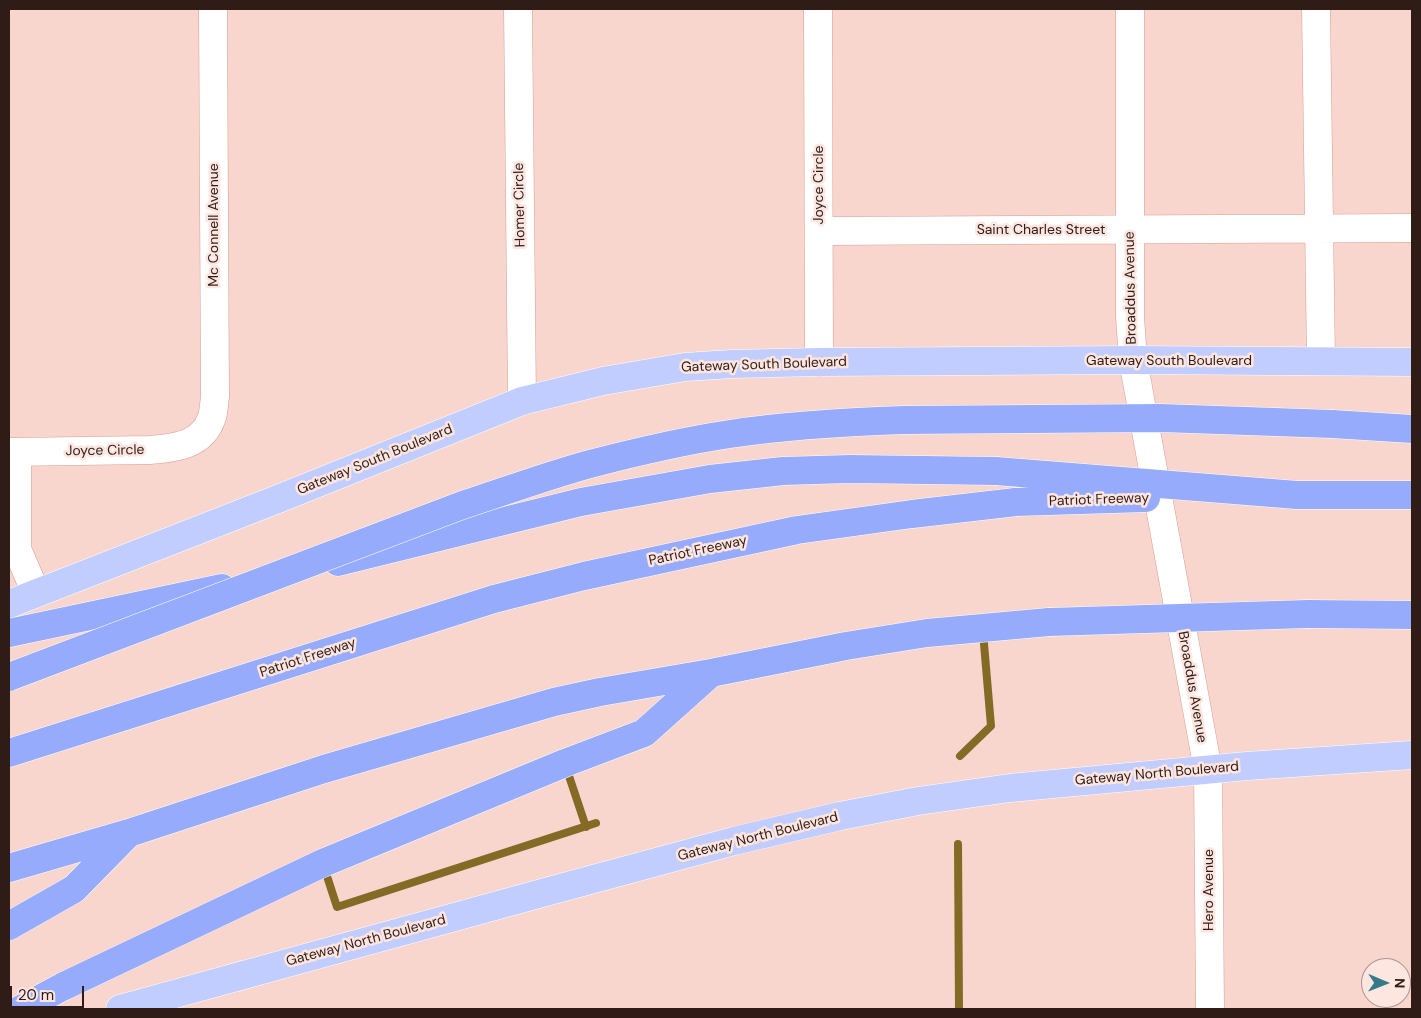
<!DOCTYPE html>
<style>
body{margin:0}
#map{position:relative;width:1421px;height:1018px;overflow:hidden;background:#f8d5cd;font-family:"DM Sans",sans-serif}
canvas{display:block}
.frame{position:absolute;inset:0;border:10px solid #301c17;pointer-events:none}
.north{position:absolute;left:1361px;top:958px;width:50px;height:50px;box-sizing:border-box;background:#fde5e0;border:1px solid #ab9590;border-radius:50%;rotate:91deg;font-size:14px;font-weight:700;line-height:20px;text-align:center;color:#301c17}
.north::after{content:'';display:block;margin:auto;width:18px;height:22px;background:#357a88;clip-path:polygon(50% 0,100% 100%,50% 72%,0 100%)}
.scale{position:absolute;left:10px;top:986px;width:74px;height:22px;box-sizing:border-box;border:2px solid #301c17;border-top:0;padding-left:6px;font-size:15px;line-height:18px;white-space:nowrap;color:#301c17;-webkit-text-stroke:4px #fde5e0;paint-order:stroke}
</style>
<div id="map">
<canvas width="1421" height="1018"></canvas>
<div class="frame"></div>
<div class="north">N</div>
<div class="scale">20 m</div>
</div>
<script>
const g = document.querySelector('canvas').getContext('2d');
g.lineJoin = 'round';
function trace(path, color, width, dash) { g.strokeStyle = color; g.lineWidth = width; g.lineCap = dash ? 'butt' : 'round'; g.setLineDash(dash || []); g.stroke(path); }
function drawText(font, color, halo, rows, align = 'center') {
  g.font = font + ' "DM Sans",sans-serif'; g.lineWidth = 5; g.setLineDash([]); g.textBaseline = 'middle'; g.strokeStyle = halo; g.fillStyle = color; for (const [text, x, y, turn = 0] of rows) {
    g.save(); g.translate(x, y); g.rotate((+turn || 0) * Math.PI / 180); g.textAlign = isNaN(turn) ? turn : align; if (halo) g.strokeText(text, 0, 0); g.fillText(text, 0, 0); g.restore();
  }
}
trace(new Path2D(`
 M 960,756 L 991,726 L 983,632
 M 566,767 L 586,827
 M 958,844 L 959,1009
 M 324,867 L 337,907 L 596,823`), '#846a25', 8);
const minor = new Path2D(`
 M 518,9 L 522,401
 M 818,9 L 819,362
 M 1130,9 L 1130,317 L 1133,360 L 1208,770 L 1210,1009
 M 1316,9 L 1321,361
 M 820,231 L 1412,228
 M 9,452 L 150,450 C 176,448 203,445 212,417 C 214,411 214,403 215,397 L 213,9
 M 17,452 L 17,549 L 36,593`);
const major = new Path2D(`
 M 9,604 L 278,499 L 522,401 L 603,381 L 685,367 L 732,364 L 819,362 L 1133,360 L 1412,362
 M 120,1009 L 553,890 L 734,841 L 840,816 L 918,801 L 1010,788 L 1247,766 L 1412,755`);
const highway = new Path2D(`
 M 1332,424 L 1412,429
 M 1297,495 L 1412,495
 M 338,562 L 581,502 L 710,479 L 783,471 L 850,469 L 996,471
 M 1308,614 L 1412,615
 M 9,633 L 222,588
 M 9,753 L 494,599 L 584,576 L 797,530 L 912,514 L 1016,502
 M 9,868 L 129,833 L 324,769 L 554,702 L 600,692 L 711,673 L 846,646 L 927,633 L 1049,622
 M 9,926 L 74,889 L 128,834
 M 21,1009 L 62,987 L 323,863 L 565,763 L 644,733 L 711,673`);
trace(minor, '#d59e93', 29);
trace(major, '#fff', 29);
trace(highway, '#fff', 29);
trace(minor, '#fff', 28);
trace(major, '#c1cdfe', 28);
trace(highway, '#97abfd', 28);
const highwayBridge = new Path2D(`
 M 996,471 L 1297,495
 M 1016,502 L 1146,498
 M 1049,622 L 1308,614
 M 9,677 L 460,506 C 503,492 546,476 590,464 C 636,452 683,441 730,434 C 788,425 846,422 904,420 L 1161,418 L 1332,424`);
trace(highwayBridge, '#fff', 29, []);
trace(highwayBridge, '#97abfd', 28);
drawText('14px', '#301c17', '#fde5e0', [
 ["Joyce Circle",819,185,-90],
 ["Homer Circle",520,205,-91],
 ["Mc Connell Avenue",214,225,-90],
 ["Saint Charles Street",1041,230],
 ["Broaddus Avenue",1131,288,-91],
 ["Gateway South Boulevard",1169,361],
 ["Gateway South Boulevard",764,365,-2],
 ["Joyce Circle",105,451,-1],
 ["Gateway South Boulevard",375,460,-22],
 ["Patriot Freeway",1099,500,-2],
 ["Patriot Freeway",698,551,-12],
 ["Patriot Freeway",308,658,-18],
 ["Broaddus Avenue",1192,687,80],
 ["Gateway North Boulevard",1157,774,-5],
 ["Gateway North Boulevard",758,837,-14],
 ["Hero Avenue",1209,890,-90],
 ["Gateway North Boulevard",366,941,-15]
]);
</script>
